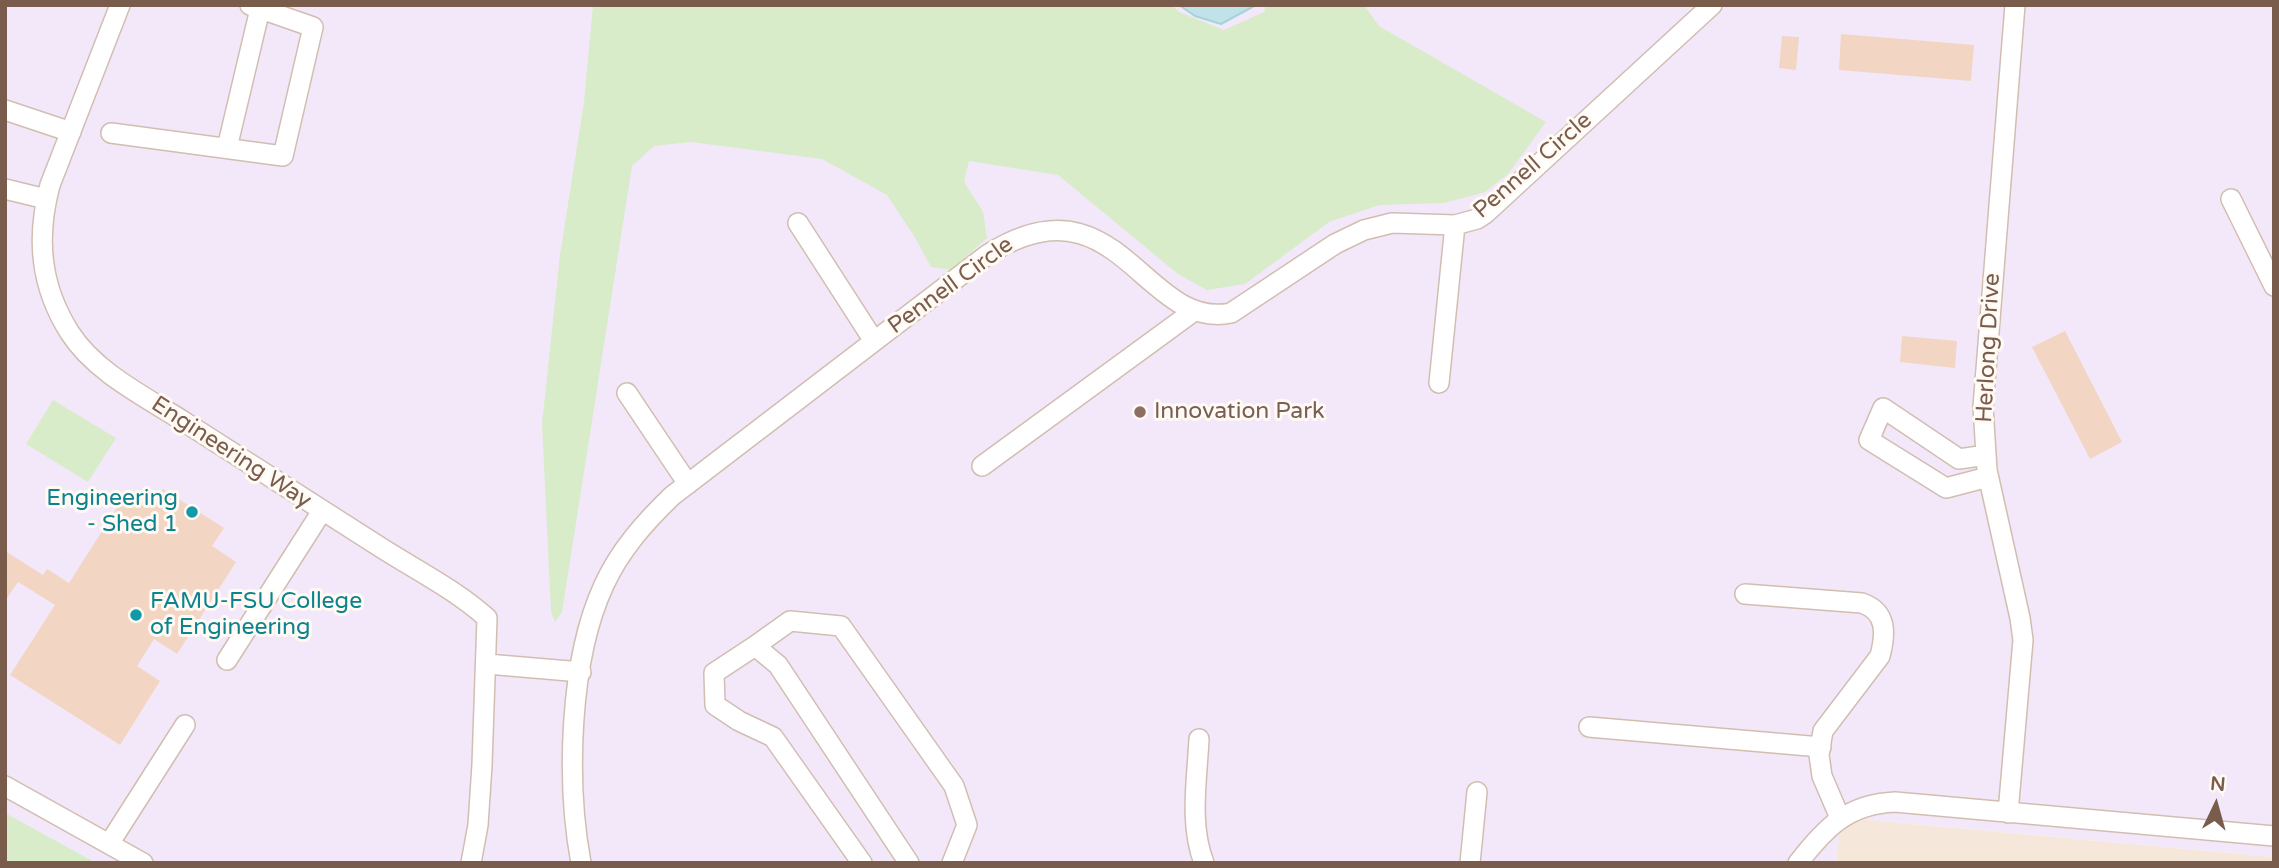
<!DOCTYPE html>
<style>
body{margin:0}
#map{position:relative;width:2279px;height:868px;overflow:hidden;background:#fdf6ec;font-family:"Varela Round",sans-serif}
canvas{display:block}
.frame{position:absolute;inset:0;border:7px solid #7a5c4d;pointer-events:none}
.north{position:absolute;left:2181px;top:770px;width:70px;height:70px;-webkit-text-stroke:5px #fffaf3;paint-order:stroke;rotate:5deg;font-size:19px;font-weight:700;line-height:28px;text-align:center;color:#7a5c4d}
.north::after{content:'';display:block;margin:auto;width:24px;height:32px;background:#7a5c4d;clip-path:polygon(50% 0,100% 100%,50% 72%,0 100%)}
</style>
<div id="map">
<canvas width="2279" height="868"></canvas>
<div class="frame"></div>
<div class="north">N</div>
</div>
<script>
const g = document.querySelector('canvas').getContext('2d');
g.lineJoin = 'round';
function fill(path, color) { g.fillStyle = color; g.fill(path, 'evenodd'); }
function trace(path, color, width, dash) { g.strokeStyle = color; g.lineWidth = width; g.lineCap = dash ? 'butt' : 'round'; g.setLineDash(dash || []); g.stroke(path); }
function drawText(font, color, halo, rows, align = 'center') {
  g.font = font + ' "Varela Round",sans-serif'; g.lineWidth = 6; g.setLineDash([]); g.textBaseline = 'middle'; g.strokeStyle = halo; g.fillStyle = color; for (const [text, x, y, turn = 0] of rows) {
    g.save(); g.translate(x, y); g.rotate((+turn || 0) * Math.PI / 180); g.textAlign = isNaN(turn) ? turn : align; if (halo) g.strokeText(text, 0, 0); g.fillText(text, 0, 0); g.restore();
  }
}
fill(new Path2D(`
 M 1858,819 L 2274,857 L 2274,863 L 1836,863 L 1839,835 L 1845,826 Z`), '#f5e8da');
fill(new Path2D(`
 M 5,5 L 2274,5 L 2274,857 L 1858,819 L 1845,826 L 1839,835 L 1836,863 L 5,863 Z`), '#f3e8fa');
fill(new Path2D(`
 M 593,5 L 1172,5 L 1179,12 L 1224,30 L 1264,12 L 1266,5 L 1364,5 L 1379,26 L 1546,122 L 1508,174 L 1485,192 L 1444,203 L 1379,205 L 1329,222 L 1245,284 L 1207,290 L 1178,274 L 1058,175 L 969,161 L 964,182 L 983,212 L 987,238 L 951,270 L 931,267 L 914,236 L 887,195 L 822,159 L 691,142 L 654,146 L 632,166 L 562,612 L 555,622 L 551,611 L 542,424 L 560,255 L 584,102 Z
 M 53,400 L 116,438 L 88,482 L 26,444 Z
 M 5,813 L 96,863 L 5,863 Z`), '#d8ecc9');
const water = new Path2D(`
 M 1179,5 L 1256,5 L 1221,24 L 1195,16 Z`);
fill(water, '#bfe3e8');
trace(water, '#a5d3da', 2);
fill(new Path2D(`
 M 1841,34 L 1974,45 L 1971,81 L 1839,70 Z
 M 1782,36 L 1799,37 L 1796,70 L 1779,68 Z
 M 2065,331 L 2122,442 L 2090,459 L 2032,347 Z
 M 1902,336 L 1957,341 L 1955,368 L 1900,362 Z
 M 163,489 L 224,528 L 212,546 L 236,562 L 177,654 L 154,639 L 137,666 L 160,681 L 120,745 L 10,675 L 55,605 L 18,582 L 5,601 L 5,551 L 43,575 L 47,569 L 69,583 L 127,492 L 151,508 Z`), '#f3d5c3');
const minor = new Path2D(`
 M 120,5 L 50,185 C 36,238 40,286 70,333 C 95,372 144,396 183,421 C 249,463 314,505 380,547 C 416,570 456,590 487,618 L 482,765 L 478,825 L 471,863
 M 5,110 L 71,132
 M 111,133 L 283,156 L 313,27 L 250,5
 M 227,148 L 260,9
 M 5,189 L 46,199
 M 2231,199 L 2274,286
 M 798,223 L 874,341
 M 1439,383 L 1455,225
 M 627,393 L 688,484
 M 1986,455 L 1959,459 L 1883,408 L 1869,440 L 1946,488 L 1988,477
 M 982,466 L 1194,311
 M 1745,594 L 1862,603 C 1887,612 1886,633 1880,656 L 1823,731 L 1819,755 L 1822,776 L 1840,818
 M 755,646 L 790,621 L 841,626 L 954,786 L 967,825 L 952,863
 M 227,660 L 322,511
 M 487,664 L 581,672
 M 1589,727 L 1821,747
 M 1199,739 C 1197,780 1189,824 1204,863
 M 5,786 L 143,863
 M 2008,813 L 2023,640 L 2020,618 L 1987,470 L 1983,407 L 2015,5
 M 109,844 L 185,725
 M 581,863 C 566,782 569,660 604,585 C 620,550 645,522 672,496 L 987,255 C 1118,171 1143,331 1231,313 L 1335,244 L 1364,230 L 1392,223 L 1455,225 L 1477,219 L 1486,213 L 1712,5
 M 862,863 L 773,737 L 739,721 L 715,705 L 714,673 L 755,646 L 778,665 L 909,863
 M 1470,863 L 1477,792
 M 1798,863 C 1826,827 1848,804 1895,802 L 2274,836`);
trace(minor, '#d1beb0', 22);
trace(minor, '#fff', 19);
for (const [x, y, r, color] of [
 [1140,412,7,"#8d6e63"],
 [192,512,7,"#0f9aa8"],
 [136,615,7,"#0f9aa8"]
]) { const dot = new Path2D(); dot.arc(x, y, r, 0, 2 * Math.PI); g.fillStyle = color; g.fill(dot); trace(dot, '#fffaf3', 2.5); }
drawText('23px', '#7a5c4d', '#fffaf3', [
 ["Pennell Circle",1533,166,-41],
 ["Pennell Circle",951,286,-36],
 ["Herlong Drive",1989,348,-87],
 ["Engineering Way",231,453,33]
]);
drawText('23px', '#785e54', '#fffaf3', [
 ["Innovation Park",1154,412]
], 'left');
drawText('23px', '#0d838f', '#fffaf3', [
 ["Engineering",178,499],
 ["- Shed 1",178,525],
 ["FAMU-FSU College",150,602,"left"],
 ["of Engineering",150,628,"left"]
], 'right');
</script>
